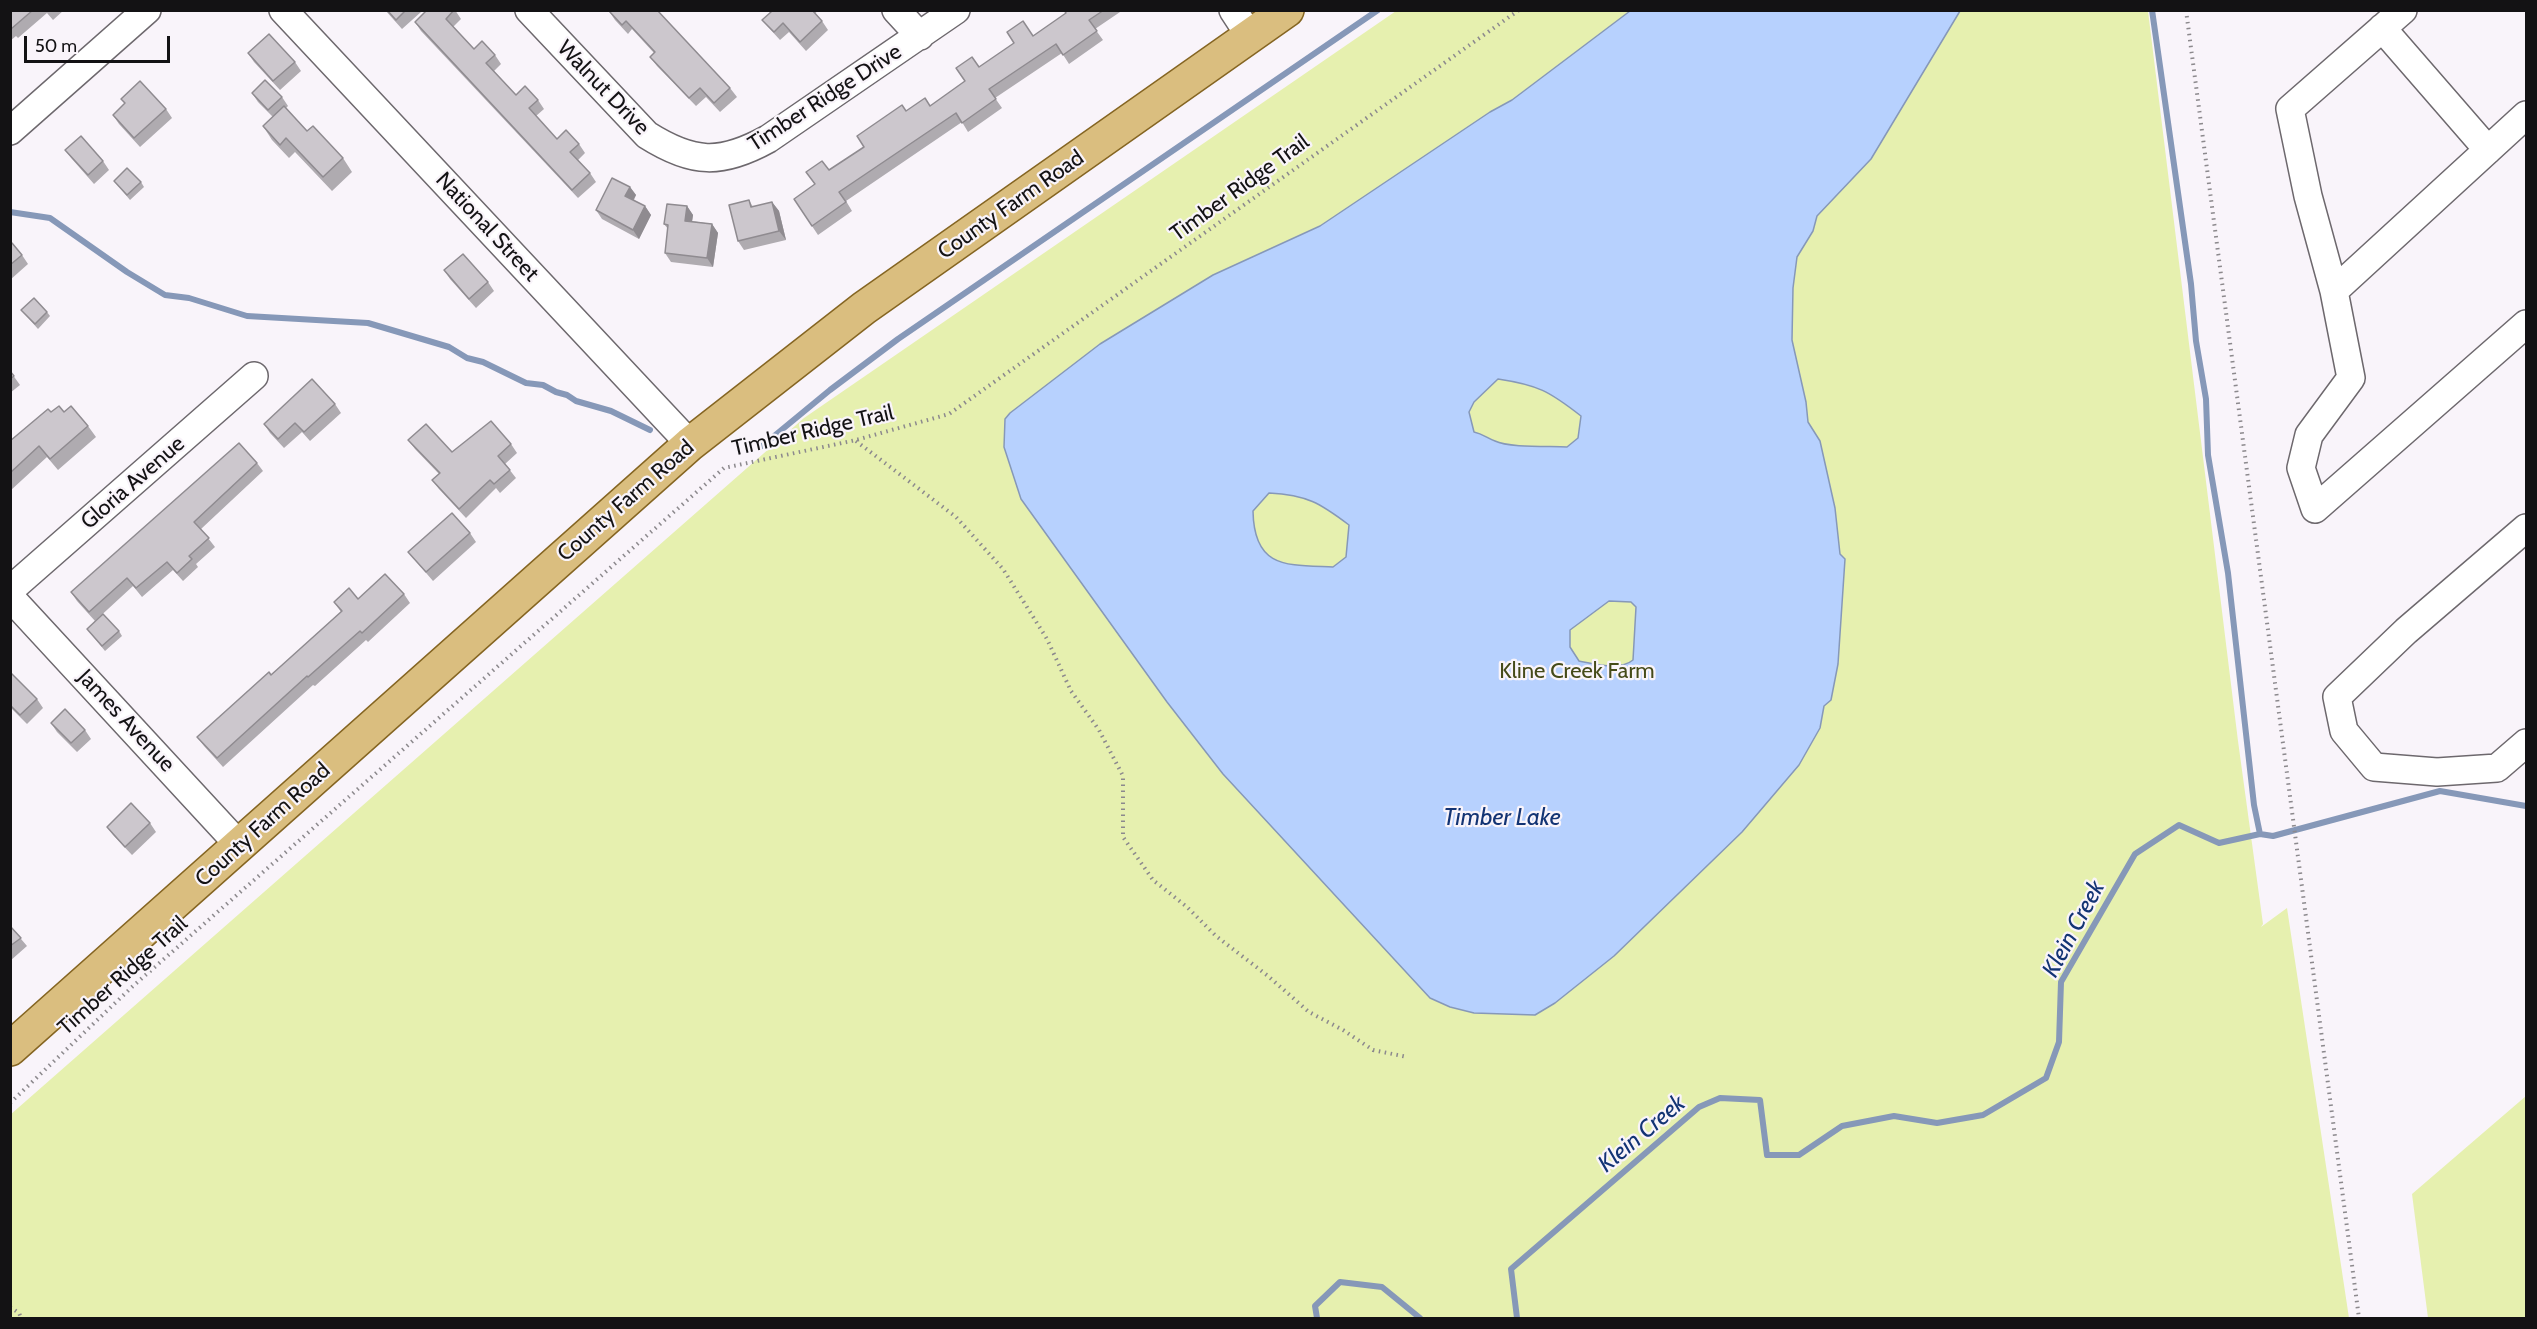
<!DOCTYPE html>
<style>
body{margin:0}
#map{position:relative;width:2537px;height:1329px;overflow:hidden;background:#f9f4fa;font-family:Cabin,sans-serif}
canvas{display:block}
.frame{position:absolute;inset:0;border:12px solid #131214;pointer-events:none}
.scale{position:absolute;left:24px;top:36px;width:146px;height:27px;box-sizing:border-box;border:3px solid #131214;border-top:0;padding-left:8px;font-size:18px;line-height:21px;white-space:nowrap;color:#131214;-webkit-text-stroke:4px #f9f4fa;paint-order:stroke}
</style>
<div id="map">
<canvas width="2537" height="1329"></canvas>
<div class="frame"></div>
<div class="scale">50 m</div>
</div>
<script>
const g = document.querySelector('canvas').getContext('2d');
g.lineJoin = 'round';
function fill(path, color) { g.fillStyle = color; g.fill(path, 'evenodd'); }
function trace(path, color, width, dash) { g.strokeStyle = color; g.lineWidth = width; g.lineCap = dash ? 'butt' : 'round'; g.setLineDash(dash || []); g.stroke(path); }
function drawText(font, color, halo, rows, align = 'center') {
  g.font = font + ' Cabin,sans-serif'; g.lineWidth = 4.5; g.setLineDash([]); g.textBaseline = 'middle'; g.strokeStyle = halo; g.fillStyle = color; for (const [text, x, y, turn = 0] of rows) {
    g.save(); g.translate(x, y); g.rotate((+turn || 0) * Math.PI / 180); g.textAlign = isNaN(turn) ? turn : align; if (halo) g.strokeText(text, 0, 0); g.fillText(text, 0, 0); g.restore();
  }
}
fill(new Path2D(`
 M 1396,11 L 2148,11 L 2238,741 L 2263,924 L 2261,927 L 2287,908 L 2349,1318 L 11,1318 L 10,1115 L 804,418 Z
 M 2526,1096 L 2526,1318 L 2428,1318 L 2412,1194 Z`), '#e6f0af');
const water = new Path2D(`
 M 1630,11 L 1960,11 L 1871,159 L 1817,216 L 1813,231 L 1797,257 L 1793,288 L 1792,340 L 1806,402 L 1808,422 L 1820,441 L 1835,508 L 1840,554 L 1845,559 L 1838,664 L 1831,700 L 1824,706 L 1820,728 L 1799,765 L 1742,832 L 1614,956 L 1555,1003 L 1535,1015 L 1474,1013 L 1450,1007 L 1430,998 L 1223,774 L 1167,702 L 1021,499 L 1004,447 L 1005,419 L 1010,413 L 1100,344 L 1213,275 L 1320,226 L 1490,112 L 1512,100 ZM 1498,379 C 1538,385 1549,391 1581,416 L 1578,438 L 1567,447 C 1550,446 1509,448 1495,441 C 1487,438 1483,434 1474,432 L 1469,412 L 1474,402 ZM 1269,493 C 1307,495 1320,503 1349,525 L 1346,557 L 1333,567 C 1287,565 1254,569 1253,511 ZM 1609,601 L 1631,602 L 1636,607 L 1633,660 C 1620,671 1594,664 1579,661 L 1570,647 L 1570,630 Z`);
fill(water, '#b7d1fe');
trace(water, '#8698b8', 1.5);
trace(new Path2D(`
 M 2152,10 L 2191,284 L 2196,341 L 2206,399 L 2208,455 L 2228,573 L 2254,805 L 2260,834
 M 10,212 L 50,218 L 127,272 L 165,295 L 189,298 L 247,316 L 368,323 L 449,347 L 467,358 L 483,362 L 526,383 L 543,385 L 556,392 L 567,395 L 576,401 L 611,411 L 650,430
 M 762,446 L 830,390 L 898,339 L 1378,10
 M 1317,1318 L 1315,1306 L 1340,1282 L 1382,1287 L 1420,1318
 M 1517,1318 L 1511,1269 L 1699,1107 L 1720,1098 L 1760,1100 L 1767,1155 L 1799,1155 L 1842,1126 L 1894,1116 L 1937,1123 L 1983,1115 L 2046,1078 L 2059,1042 L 2061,982 L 2135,854 L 2179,825 L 2219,843 L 2260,834 L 2273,836 L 2440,791 L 2526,806`), '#8698b8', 6);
const minor = new Path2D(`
 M 283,10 L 690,444
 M 529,10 L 647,135 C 693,164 721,165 768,139 L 956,10
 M 896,10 L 920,36
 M 1233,10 L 1250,36
 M 2403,10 L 2290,109 L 2308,196 L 2334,291 L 2526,115
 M 2382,28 L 2488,150
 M 10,131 L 147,10
 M 2334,291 L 2351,378 L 2309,435 L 2301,468 L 2315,509 L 2526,324
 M 2526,528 L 2406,631 L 2337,697 L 2344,731 L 2374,767 L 2437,772 L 2497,768 L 2526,743
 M 10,590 L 254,376
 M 10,597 L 240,846`);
const major = new Path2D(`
 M 10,1049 L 690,444 L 864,308 L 1287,10`);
trace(minor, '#6d686d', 30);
trace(major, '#856522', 36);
trace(new Path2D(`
 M 2186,10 L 2359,1318
 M 856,441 L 956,517 L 1003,569 L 1047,639 L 1071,691 L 1099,730 L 1123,776 L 1123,837 L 1153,880 L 1187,907 L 1216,936 L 1268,976 L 1309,1012 L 1343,1030 L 1373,1050 L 1407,1057
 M 10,1103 L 132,987 L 724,468 L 856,440 L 949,414 L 1519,10
 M 10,1307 L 19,1313 L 21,1318`), '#8c898d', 4, [1.5, 4.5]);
trace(minor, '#fff', 27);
trace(major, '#dabe7f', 33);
fill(new Path2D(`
 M 10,10 L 64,10 L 53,20 L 47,13 L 18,38 L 16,36 L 10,41 Z
 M 385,10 L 419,10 L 421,12 L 402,29 Z
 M 455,10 L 461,19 L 453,27 L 474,49 L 495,55 L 501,64 L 494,71 L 516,95 L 538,100 L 544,109 L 536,116 L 557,139 L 579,144 L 585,153 L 578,160 L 590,173 L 596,182 L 578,198 L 421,31 L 415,22 Z
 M 610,10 L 730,88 L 737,97 L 720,112 L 706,97 L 696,106 L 657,66 L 650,57 L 654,53 L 632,29 L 628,34 L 615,20 L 609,11 Z
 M 768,10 L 818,10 L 815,14 L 822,21 L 828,30 L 806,51 L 789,32 L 780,40 L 769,28 L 762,20 L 770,13 Z
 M 1064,10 L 1123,10 L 1095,29 L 1103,40 L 1069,64 L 1062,53 L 995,98 L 1002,108 L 968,132 L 962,122 L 846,201 L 852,211 L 818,235 L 794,199 L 815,184 L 829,170 L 864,147 L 906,111 L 930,106 L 965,81 L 979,67 L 1033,36 L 1066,13 Z
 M 248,53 L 295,62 L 301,71 L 280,90 L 254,62 Z
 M 252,93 L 282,97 L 288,106 L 286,108 L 307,131 L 343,158 L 352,172 L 332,191 L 295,152 L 289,158 L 272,140 L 263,126 L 273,117 L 258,102 Z
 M 121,99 L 166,109 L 172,118 L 140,147 L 119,124 L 113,115 L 125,104 Z
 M 65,150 L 103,161 L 109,170 L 94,184 L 72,159 Z
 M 114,181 L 141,182 L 144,187 L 130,200 Z
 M 630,187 L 636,195 L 634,200 L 645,206 L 651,215 L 639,239 L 602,219 L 596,210 Z
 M 749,200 L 753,207 L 772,202 L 779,211 L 786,240 L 744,250 L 738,241 Z
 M 687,206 L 693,215 L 692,221 L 712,224 L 718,233 L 713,267 L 671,262 L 665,253 L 668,229 L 664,224 Z
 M 10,245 L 22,255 L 28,264 L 10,280 Z
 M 444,270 L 488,282 L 494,291 L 476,308 L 450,279 Z
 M 21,310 L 47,312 L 50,316 L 38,329 Z
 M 10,371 L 20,385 L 10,393 Z
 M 335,404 L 341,413 L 310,441 L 302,432 L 284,448 L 270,433 L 264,424 Z
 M 51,412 L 64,412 L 88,426 L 96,437 L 58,470 L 47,457 L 10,491 L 10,441 Z
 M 408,440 L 452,452 L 511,444 L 517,453 L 505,464 L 516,478 L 500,493 L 496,488 L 466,518 L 439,489 L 432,480 L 439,474 L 415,449 Z
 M 257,463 L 263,471 L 201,529 L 215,547 L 196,564 L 198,567 L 183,581 L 173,570 L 142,597 L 133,586 L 95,621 L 77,601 L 71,592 Z
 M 470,533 L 476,542 L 433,581 L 415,560 L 408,552 Z
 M 404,594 L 410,603 L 368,642 L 366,640 L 315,686 L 313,685 L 223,767 L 204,746 L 197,737 L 271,675 L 341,612 L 334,602 Z
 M 87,629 L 119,631 L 122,636 L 105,651 Z
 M 10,672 L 37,699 L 43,708 L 27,724 L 10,707 Z
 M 51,723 L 85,730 L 91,739 L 77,752 L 57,732 Z
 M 150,823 L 156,832 L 132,855 L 113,835 L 107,827 Z
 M 10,926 L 27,946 L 10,961 Z`), '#afabb0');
fill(new Path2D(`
 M 630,187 L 636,195 L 631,204 L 625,196 Z
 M 772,202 L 779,211 L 786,240 L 779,231 Z
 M 645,206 L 651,215 L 639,239 L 633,230 Z
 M 687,206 L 693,215 L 691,229 L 685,221 Z
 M 712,224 L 718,233 L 713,267 L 707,258 Z`), '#8f8b90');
const building = new Path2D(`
 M 10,10 L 33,10 L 11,29 L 10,28 Z
 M 387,10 L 406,10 L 396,20 Z
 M 427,10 L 454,10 L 446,19 L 474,49 L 482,41 L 495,55 L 486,63 L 516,95 L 525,86 L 538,100 L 529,108 L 557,139 L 566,130 L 579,144 L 570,152 L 590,173 L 572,190 L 415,22 Z
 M 610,10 L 657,10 L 730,88 L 714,103 L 700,88 L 689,98 L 650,57 L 655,52 L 626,21 L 622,25 L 609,11 Z
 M 770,10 L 812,10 L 822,21 L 800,42 L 783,23 L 774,32 L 762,20 L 771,12 Z
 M 1064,10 L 1104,10 L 1089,20 L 1097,31 L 1063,55 L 1056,44 L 989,89 L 996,99 L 962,123 L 956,113 L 839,192 L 846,202 L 812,226 L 794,199 L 815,184 L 806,172 L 822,161 L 829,170 L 864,147 L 857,136 L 902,105 L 906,111 L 925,98 L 930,106 L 965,81 L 956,68 L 972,57 L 979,67 L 1014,43 L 1007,32 L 1023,21 L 1033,36 L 1066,13 Z
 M 269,34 L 295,62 L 273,81 L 248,53 Z
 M 265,80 L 282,97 L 268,110 L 252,93 Z
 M 140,81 L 166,109 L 134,138 L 113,115 L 125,103 L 121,99 Z
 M 284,106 L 307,131 L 313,126 L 343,158 L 323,177 L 286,138 L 280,145 L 263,126 Z
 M 81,136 L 103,161 L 88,175 L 65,150 Z
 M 127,168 L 141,182 L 127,195 L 114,181 Z
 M 612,178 L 630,187 L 625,196 L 645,206 L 633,230 L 596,210 Z
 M 749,200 L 751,207 L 772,202 L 779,231 L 738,241 L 729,205 Z
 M 667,204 L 687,206 L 685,221 L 712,224 L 707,258 L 665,253 L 668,225 L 664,224 Z
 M 12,243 L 22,255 L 10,265 L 10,245 Z
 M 463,254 L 488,282 L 469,299 L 444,270 Z
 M 34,298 L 47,312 L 35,324 L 21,310 Z
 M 10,371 L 14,376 L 10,379 Z
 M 312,379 L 335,404 L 304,432 L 295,423 L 278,439 L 264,424 Z
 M 59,406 L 64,412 L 71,406 L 88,426 L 50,459 L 39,446 L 10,473 L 10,441 L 48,409 L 51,412 Z
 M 491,421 L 511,444 L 498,456 L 510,470 L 494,484 L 490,480 L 459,509 L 432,480 L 440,473 L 408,440 L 426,424 L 452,452 Z
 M 239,443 L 257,463 L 194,522 L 209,538 L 189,556 L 192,559 L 177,573 L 167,562 L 136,588 L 127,578 L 89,612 L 71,592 Z
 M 452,513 L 470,533 L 426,572 L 408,552 Z
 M 385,574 L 404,594 L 362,633 L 360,631 L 308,677 L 307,676 L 217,758 L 197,737 L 269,672 L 271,675 L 342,611 L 334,602 L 349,588 L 358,599 Z
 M 103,614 L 119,631 L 102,646 L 87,629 Z
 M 10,672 L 37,699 L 20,715 L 10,705 Z
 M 65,709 L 85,730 L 71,743 L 51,723 Z
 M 131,803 L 150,823 L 125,847 L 107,827 Z
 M 10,926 L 21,938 L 10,946 Z`);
fill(building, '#ccc7cd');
trace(building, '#8f8b90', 1.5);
drawText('22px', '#131214', '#f9f4fa', [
 ["Walnut Drive",603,88,46],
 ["Timber Ridge Drive",825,98,-33],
 ["Timber Ridge Trail",1240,188,-36],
 ["County Farm Road",1011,205,-35],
 ["National Street",487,227,47],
 ["Timber Ridge Trail",813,431,-13],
 ["Gloria Avenue",133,483,-41],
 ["County Farm Road",626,501,-41],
 ["James Avenue",126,721,47],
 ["County Farm Road",263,825,-42],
 ["Timber Ridge Trail",123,976,-42]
]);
drawText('22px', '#454b1a', '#f9f4fa', [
 ["Kline Creek Farm",1577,672]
]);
drawText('italic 24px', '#133474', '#f9f4fa', [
 ["Timber Lake",1502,818],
 ["Klein Creek",2074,929,-62],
 ["Klein Creek",1642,1134,-40]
]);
</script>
